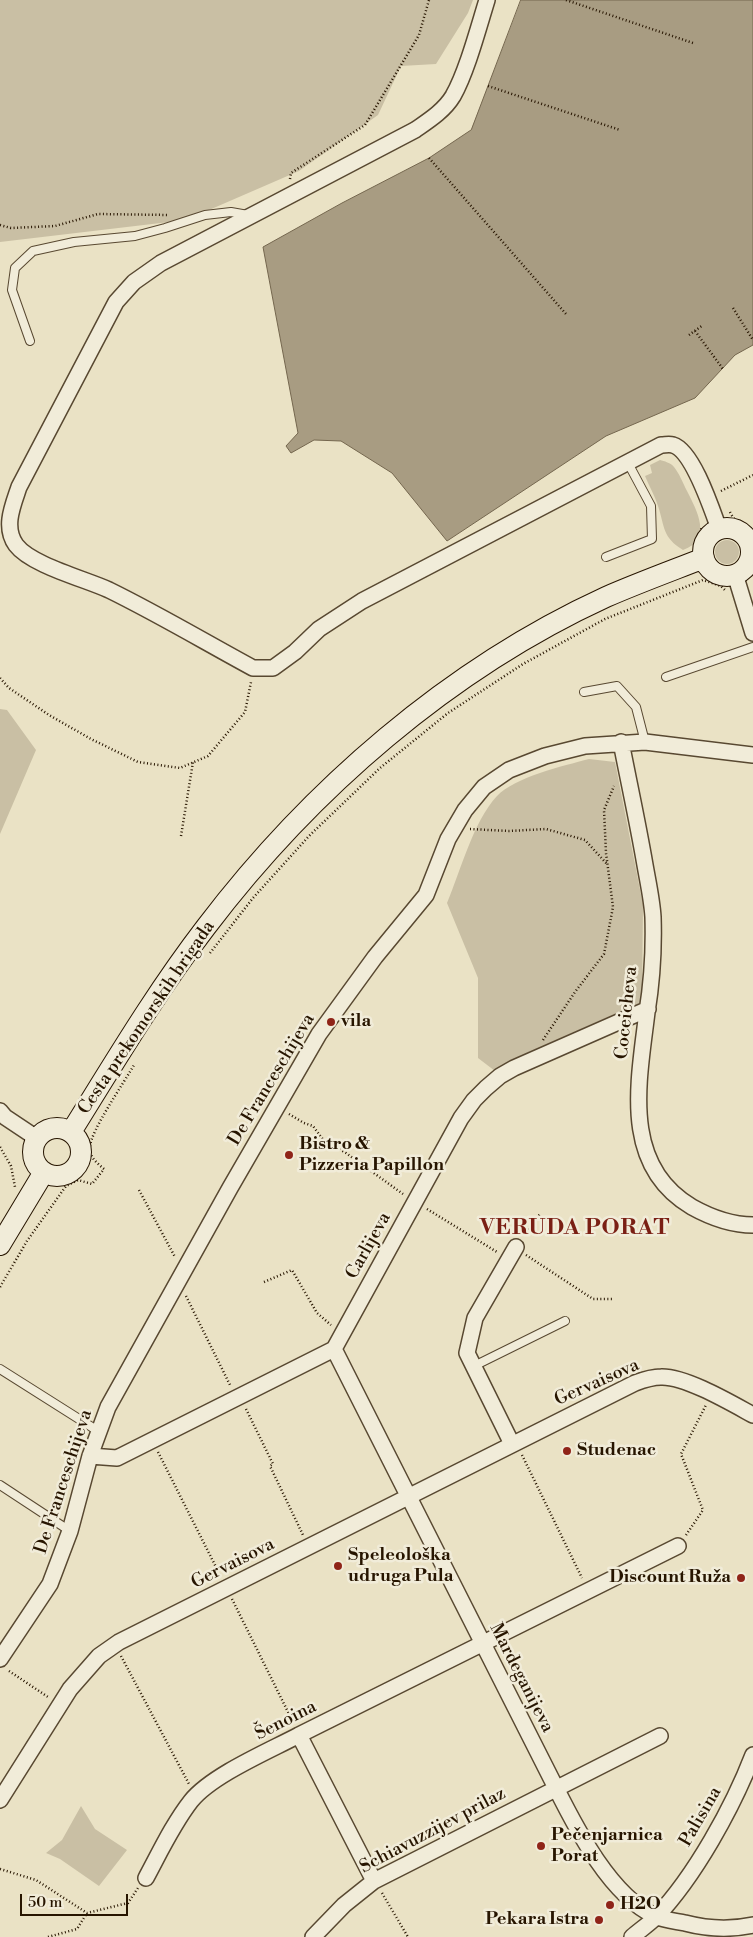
<!DOCTYPE html>
<meta charset="utf-8">
<style>
body{margin:0}
#map{position:relative;width:753px;height:1937px;overflow:hidden;background:#eae2c5;font-family:"Libre Bodoni",serif}
canvas{display:block}
.scale{position:absolute;left:20px;top:1894px;width:108px;height:22px;box-sizing:border-box;border:2px solid #271500;border-top:0;padding-left:6px;font-size:15px;line-height:18px;white-space:nowrap;color:#271500;-webkit-text-stroke:4px #f1ecd9;paint-order:stroke}
</style>
<div id="map">
<canvas width="753" height="1937"></canvas>
<div class="scale">50 m</div>
</div>
<script>
const g = document.querySelector('canvas').getContext('2d');
g.lineJoin = 'round';
function fill(path, color) { g.fillStyle = color; g.fill(path, 'evenodd'); }
function trace(path, color, width, dash) { g.strokeStyle = color; g.lineWidth = width; g.lineCap = dash ? 'butt' : 'round'; g.setLineDash(dash || []); g.stroke(path); }
function drawText(font, color, halo, rows, align = 'center') {
  g.font = font + ' "Libre Bodoni",serif'; g.lineWidth = 5; g.setLineDash([]); g.textBaseline = 'middle'; g.strokeStyle = halo; g.fillStyle = color; for (const [text, x, y, turn = 0] of rows) {
    g.save(); g.translate(x, y); g.rotate((+turn || 0) * Math.PI / 180); g.textAlign = isNaN(turn) ? turn : align; if (halo) g.strokeText(text, 0, 0); g.fillText(text, 0, 0); g.restore();
  }
}
fill(new Path2D(`
 M 0,0 L 473,0 L 468,13 L 436,64 L 401,66 L 378,115 L 299,171 L 186,220 L 0,242 Z
 M 660,460 C 664,461 671,463 674,467 C 679,473 683,483 687,491 C 697,511 713,539 683,550 C 662,537 665,527 658,506 C 655,496 649,486 645,476 L 652,473 L 650,465 Z
 M715 552a12 12 0 1 1 24 0a12 12 0 1 1-24 0Z
 M 0,709 L 7,710 L 36,750 L 0,834 Z
 M 589,759 L 615,762 L 643,905 L 642,1002 L 511,1060 L 495,1071 L 478,1058 L 478,978 L 447,903 C 461,870 473,822 497,796 C 515,777 563,766 589,759 Z
 M 81,1806 L 95,1829 L 127,1850 L 99,1886 L 60,1859 L 46,1853 L 62,1840 Z`), '#c9bfa4');
const water = new Path2D(`
 M 521,0 L 753,0 L 753,345 L 735,355 L 695,398 L 606,436 L 447,541 L 392,473 L 341,441 L 314,440 L 291,453 L 286,446 L 298,433 L 263,247 L 342,203 L 429,158 L 471,130 Z`);
fill(water, '#a89c82');
trace(water, '#74664e', 1);
const service = new Path2D(`
 M 30,341 L 12,290 L 15,268 L 33,251 L 74,242 L 135,236 L 165,228 L 205,215 L 231,212 L 248,215
 M 606,557 L 652,539 L 651,506 L 628,463
 M 666,677 L 753,647
 M 584,692 L 617,686 L 636,707 L 645,742
 M 474,1366 L 565,1321
 M 0,1369 L 98,1431
 M 0,1485 L 70,1531`);
const minor = new Path2D(`
 M 487,0 C 478,29 467,71 453,96 C 444,111 428,121 415,130 L 161,263 L 134,282 L 116,302 L 19,487 C 13,505 3,527 16,545 C 31,565 85,579 109,590 C 158,614 205,642 253,668 L 273,668 L 295,652 L 319,629 L 362,601 L 661,445 C 665,445 669,444 673,445 C 693,451 712,510 719,529
 M 735,574 L 753,633
 M 621,742 C 629,783 638,824 645,865 C 648,882 652,900 653,917 C 654,948 652,981 647,1012 C 639,1080 620,1165 692,1207 C 710,1217 732,1225 753,1225
 M 0,1111 L 5,1117 L 38,1139
 M 334,1349 L 556,1788 C 577,1830 611,1896 655,1916 C 664,1920 675,1921 685,1923 C 708,1929 730,1930 753,1925
 M 512,1444 L 467,1353 L 475,1318 L 516,1247
 M 90,1456 L 117,1458 L 334,1349 L 461,1118 L 474,1100 L 486,1088 L 500,1076 L 514,1068 L 648,1009
 M 0,1659 L 50,1584 L 70,1531 L 90,1456 L 108,1407 L 230,1188 L 319,1034 L 375,957 L 426,895 L 448,839 L 465,810 L 484,787 L 509,770 L 545,756 L 585,746 L 645,742 L 753,755
 M 299,1735 L 374,1881
 M 0,1800 L 70,1689 L 99,1656 L 119,1642 L 635,1383 C 643,1380 652,1377 661,1377 C 685,1376 731,1403 753,1415
 M 146,1878 C 160,1852 173,1824 191,1801 C 212,1775 269,1751 299,1735 L 678,1546
 M 313,1937 L 344,1905 L 374,1881 L 660,1736
 M 632,1937 C 640,1930 649,1924 656,1917 C 695,1876 733,1807 753,1755`);
const secondary = new Path2D(`
 M703 552a24 24 0 1 1 48 0a24 24 0 1 1-48 0Z
 M33 1152a24 24 0 1 1 48 0a24 24 0 1 1-48 0Z
 M 71,1132 C 114,1063 156,992 206,927 C 310,790 449,669 606,597 C 638,583 671,571 704,558
 M 0,1245 L 44,1172`);
trace(service, '#584831', 10);
trace(minor, '#584831', 18);
trace(secondary, '#271500', 22);
trace(new Path2D(`
 M 566,0 L 693,43
 M 488,86 L 620,130
 M 429,158 L 566,314
 M 290,179 L 291,173 L 365,125 L 419,35 L 429,0
 M 0,225 L 11,228 L 55,226 L 98,214 L 169,215
 M 733,308 L 753,340
 M 695,331 L 723,369
 M 689,335 L 703,325
 M 721,491 L 753,475
 M 730,512 C 735,522 742,528 753,529
 M 696,542 L 700,536 L 702,526
 M 750,574 L 753,566
 M 0,678 L 9,688 L 49,715 L 91,739 L 138,762 L 180,768 L 208,756 L 245,712 L 251,682
 M 470,829 L 509,831 L 546,829 L 585,840 L 607,864
 M 181,836 L 193,762
 M 210,953 L 253,898 L 309,836 L 380,768 L 448,713 L 523,664 L 605,619 L 703,580 L 721,586 L 725,590
 M 543,1040 L 575,992 L 604,954 L 613,907 L 606,853 L 604,810 L 614,786
 M 289,1114 L 304,1123 L 313,1126 L 324,1141 L 346,1153 L 403,1194
 M 0,1147 L 11,1166 L 15,1187
 M 139,1190 L 175,1257
 M 427,1209 L 497,1252
 M 524,1235 L 540,1214
 M 526,1255 L 593,1299 L 612,1299
 M 264,1282 L 292,1270 L 317,1313 L 331,1325
 M 0,1287 L 27,1241 L 66,1186 L 78,1180 L 92,1184 L 104,1169 C 97,1163 89,1157 90,1147 C 90,1132 125,1081 134,1065
 M 186,1296 L 230,1385
 M 246,1409 L 273,1464 L 270,1466 L 303,1535
 M 158,1452 L 221,1577
 M 522,1455 L 582,1578
 M 686,1535 L 703,1510 L 681,1454 L 706,1405
 M 232,1599 L 293,1722
 M 121,1656 L 189,1784
 M 9,1671 L 48,1697
 M 0,1869 L 36,1880 L 87,1913 L 128,1903 L 138,1888
 M 382,1893 L 408,1937
 M 48,1937 L 77,1929 L 87,1913`), '#271500', 2.5, [1, 2.5]);
trace(service, '#f1ecd9', 8);
trace(minor, '#f1ecd9', 15);
trace(secondary, '#f1ecd9', 20);
for (const [x, y, r, color] of [
 [331,1022,5,"#8f2418"],
 [289,1155,5,"#8f2418"],
 [567,1451,5,"#8f2418"],
 [338,1566,5,"#8f2418"],
 [741,1578,5,"#8f2418"],
 [541,1846,5,"#8f2418"],
 [610,1905,5,"#8f2418"],
 [599,1920,5,"#8f2418"]
]) { const dot = new Path2D(); dot.arc(x, y, r, 0, 2 * Math.PI); g.fillStyle = color; g.fill(dot); trace(dot, '#f1ecd9', 2); }
drawText('18px', '#271500', '#f1ecd9', [
 ["Coceicheva",627,1013,-84],
 ["Cesta prekomorskih brigada",147,1018,-56],
 ["De Franceschijeva",272,1080,-59],
 ["Carlijeva",369,1246,-61],
 ["Gervaisova",597,1383,-24],
 ["De Franceschijeva",64,1482,-72],
 ["Gervaisova",233,1564,-27],
 ["Mardeganijeva",521,1678,63],
 ["Šenoina",286,1721,-27],
 ["Palisina",701,1817,-60],
 ["Schiavuzzijev prilaz",433,1831,-28]
]);
drawText('bold 18px', '#271500', '#f1ecd9', [
 ["vila",341,1022],
 ["Bistro &",299,1145],
 ["Pizzeria Papillon",299,1166],
 ["Studenac",577,1451],
 ["Speleološka",348,1556],
 ["udruga Pula",348,1577],
 ["Discount Ruža",731,1578,"right"],
 ["Pečenjarnica",551,1836],
 ["Porat",551,1857],
 ["H2O",620,1905],
 ["Pekara Istra",589,1920,"right"]
], 'left');
g.letterSpacing = '1px';
drawText('bold 22px', '#7a1f14', '#f1ecd9', [
 ["VERUDA PORAT",575,1229]
]);
g.letterSpacing = '0px';
</script>
